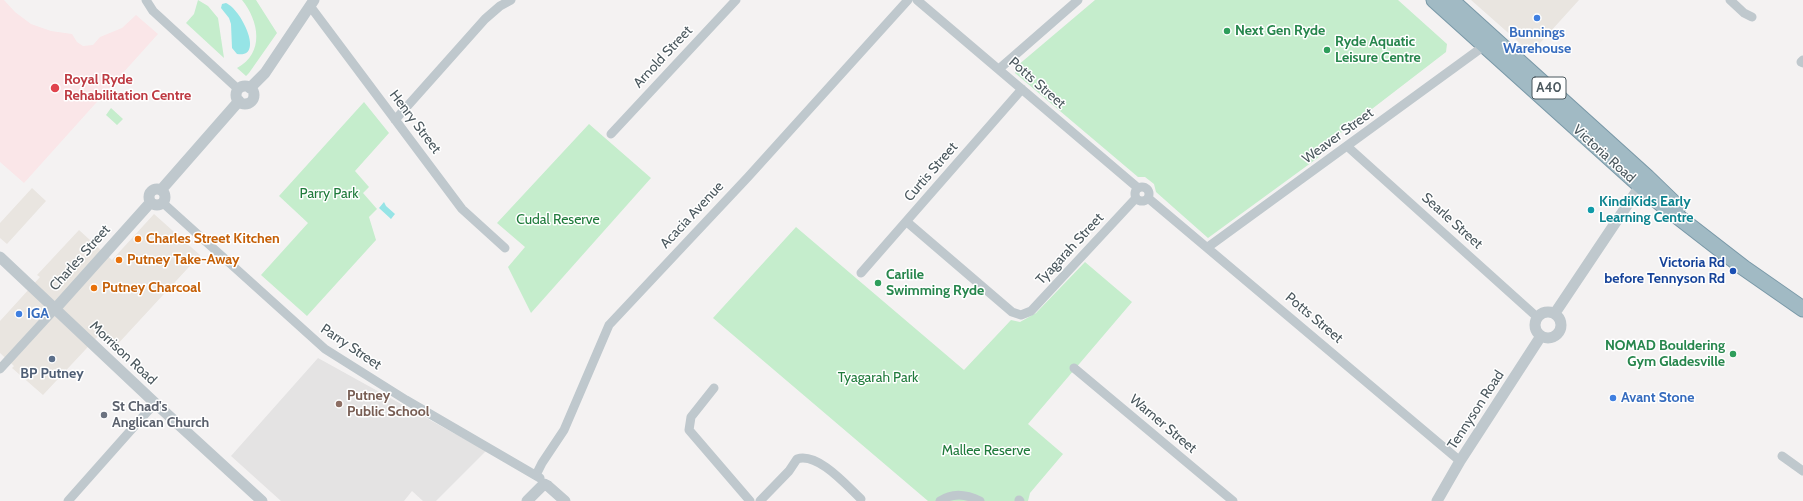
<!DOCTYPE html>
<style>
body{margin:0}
canvas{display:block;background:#f4f2f2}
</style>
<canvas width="1803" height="501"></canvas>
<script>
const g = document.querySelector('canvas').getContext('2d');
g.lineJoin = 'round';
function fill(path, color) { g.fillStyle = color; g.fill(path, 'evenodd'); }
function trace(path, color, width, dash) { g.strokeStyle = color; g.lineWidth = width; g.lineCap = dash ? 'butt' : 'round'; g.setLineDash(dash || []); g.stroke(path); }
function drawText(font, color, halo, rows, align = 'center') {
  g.font = font + ' Cabin,sans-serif'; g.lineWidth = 3; g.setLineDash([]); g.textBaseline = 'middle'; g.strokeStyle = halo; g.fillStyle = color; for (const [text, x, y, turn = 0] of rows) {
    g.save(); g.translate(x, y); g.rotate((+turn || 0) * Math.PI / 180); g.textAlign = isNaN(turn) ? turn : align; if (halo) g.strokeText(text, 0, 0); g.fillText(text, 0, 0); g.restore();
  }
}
fill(new Path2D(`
 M 1471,0 L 1579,0 L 1531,53 Z
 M 32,188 L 46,201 L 7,244 L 0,238 L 0,223 Z
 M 154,214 L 200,255 L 115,347 L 100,334 L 43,395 L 12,368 L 14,366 L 0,353 L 0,321 L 40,277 L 37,275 L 79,230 L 112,260 Z`), '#e9e5e0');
fill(new Path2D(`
 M 318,358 L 486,451 L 436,501 L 423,501 L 412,491 L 404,501 L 281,501 L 231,456 Z`), '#e4e3e3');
fill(new Path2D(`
 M 0,0 L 4,0 L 15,12 L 31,24 L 51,31 L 72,34 L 77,42 L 83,46 L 93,45 L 100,37 L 122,28 L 136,15 L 158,34 L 24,183 L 0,162 Z`), '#fae6e8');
fill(new Path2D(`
 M 198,0 L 208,6 L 218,18 L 224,58 L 186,23 L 194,14 Z
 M 242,0 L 256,0 L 277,33 L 249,73 L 246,76 L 237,68 C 265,53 259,21 242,0 Z
 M 1095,0 L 1398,0 L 1447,44 L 1446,52 L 1316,152 L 1319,157 L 1208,238 L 1156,192 L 1154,184 L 1145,177 L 1138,177 L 1015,73 L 1017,66 Z
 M 364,102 L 389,133 L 355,171 L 369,187 L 363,193 L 377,209 L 369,217 L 376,240 L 307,316 L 261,275 L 308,223 L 279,196 Z
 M 111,108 L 123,119 L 117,125 L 106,115 Z
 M 589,124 L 651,178 L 531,313 L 508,267 L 525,247 L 497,223 Z
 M 796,227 L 964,370 L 1011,320 L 1020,322 L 1036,313 L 1085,262 L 1132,302 L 1028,424 L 1063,454 L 1030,493 L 1028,501 L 928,501 L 713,318 Z`), '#c5edcc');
fill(new Path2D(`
 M 226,3 C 242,10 265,59 237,54 L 232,48 L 231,24 L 229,18 L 221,8 L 222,4 Z
 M 384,202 L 386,206 L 395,214 L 391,219 L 379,208 Z`), '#96e4e6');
const trunk = new Path2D(`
 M 1434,0 L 1655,199 L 1744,268 L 1803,309
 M 1451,0 L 1647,177 L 1678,207`);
trace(trunk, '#7998a7', 17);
trace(new Path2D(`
 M 146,0 L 153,11 L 238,89
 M 917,0 L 1138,188
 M 1730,0 L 1744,13 L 1752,17
 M 310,6 L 462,209 L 505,248
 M 1803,60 L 1801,62 L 1803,63
 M 999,69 L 1078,0
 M 395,120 L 485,19 L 500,6 L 511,0
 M 611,134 L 736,0
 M 1348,147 L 1537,317
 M1135 194a7 7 0 1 1 14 0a7 7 0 1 1-14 0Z
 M 1148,198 L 1460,461
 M 163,203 L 325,349 L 406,400 L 540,478
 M 907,222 L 1012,312 L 1021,315 L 1031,311 L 1136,198
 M 1208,247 L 1484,46
 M 861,273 L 1022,89
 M 1074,368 L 1233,501
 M 0,369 L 55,309
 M 714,388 L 691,417 L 689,430 L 750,501
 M 1782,456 L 1803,471
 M 536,475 L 542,463 L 564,430 L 609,325 L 748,177 L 908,0
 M 1019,500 L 1020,501
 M 68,501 L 155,403
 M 760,501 L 789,471 L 797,459 C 818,452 847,486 861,499
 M 940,501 C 953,492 966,494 980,501`), '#bfc8cd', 9);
trace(new Path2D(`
 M236 95a9 9 0 1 1 18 0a9 9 0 1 1-18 0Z
 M 250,88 L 265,73 L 314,0
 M149 197a8 8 0 1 1 16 0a8 8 0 1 1-16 0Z
 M 161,190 L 239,101
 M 0,257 L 155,403 L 262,501
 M 55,309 L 150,203
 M1535 325a13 13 0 1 1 26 0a13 13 0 1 1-26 0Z
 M 1555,313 L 1644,180
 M 527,501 L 544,484 L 548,486 L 565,501
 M 1437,501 L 1460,461 L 1541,336`), '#bfc8cd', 11);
trace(trunk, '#a1bac4', 15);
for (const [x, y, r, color] of [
 [1537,18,4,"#3f7fe0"],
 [1227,31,4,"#2e9e5b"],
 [1327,50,4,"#2e9e5b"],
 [55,88,5,"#e0444e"],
 [1591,210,4,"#0f9aa8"],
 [138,239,4,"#e8710a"],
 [119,260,4,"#e8710a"],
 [1733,271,4,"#1a4fb4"],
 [878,283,4,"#2e9e5b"],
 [94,288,4,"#e8710a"],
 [19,314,4,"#3f7fe0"],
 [1733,354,4,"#2e9e5b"],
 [52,359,4,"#5c6f8a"],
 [1613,398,4,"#3f7fe0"],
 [339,404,4,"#8d6e63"],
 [104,415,4,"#6b7280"]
]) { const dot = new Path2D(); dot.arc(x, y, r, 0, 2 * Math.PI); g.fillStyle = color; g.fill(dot); trace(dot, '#fff', 1.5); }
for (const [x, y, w] of [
 [1549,88,34]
]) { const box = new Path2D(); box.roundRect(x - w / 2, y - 11, w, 22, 3); g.fillStyle = '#fff'; g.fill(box); trace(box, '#4b585e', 1); }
drawText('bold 13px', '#4b585e', null, [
 ["A40",1549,88]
]);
drawText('bold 14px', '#27864d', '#fff', [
 ["Next Gen Ryde",1235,31],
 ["Ryde Aquatic",1335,42],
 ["Leisure Centre",1335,58],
 ["Carlile",886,275],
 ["Swimming Ryde",886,291],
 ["NOMAD Bouldering",1725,346,"right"],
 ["Gym Gladesville",1725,362,"right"]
], 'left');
drawText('bold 14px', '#366cbe', '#fff', [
 ["Bunnings",1537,33,"center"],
 ["Warehouse",1537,49,"center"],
 ["IGA",27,314],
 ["Avant Stone",1621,398]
], 'left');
drawText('14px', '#4b585e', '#fff', [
 ["Arnold Street",663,57,-47],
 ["Potts Street",1037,83,41],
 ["Henry Street",415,122,53],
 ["Weaver Street",1338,136,-36],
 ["Victoria Road",1604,154,42],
 ["Curtis Street",931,172,-49],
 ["Acacia Avenue",692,215,-47],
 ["Searle Street",1452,221,42],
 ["Tyagarah Street",1070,249,-47],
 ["Charles Street",80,258,-48],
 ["Potts Street",1314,318,40],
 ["Parry Street",351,347,34],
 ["Morrison Road",123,353,43],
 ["Tennyson Road",1476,410,-57],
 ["Warner Street",1163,424,40]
]);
drawText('bold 14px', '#be3a42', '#fff', [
 ["Royal Ryde",64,80],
 ["Rehabilitation Centre",64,96]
], 'left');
drawText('14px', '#207b3c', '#fff', [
 ["Parry Park",329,194],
 ["Cudal Reserve",558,220],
 ["Tyagarah Park",878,378],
 ["Mallee Reserve",986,451]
]);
drawText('bold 14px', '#0d838f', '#fff', [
 ["KindiKids Early",1599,202],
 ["Learning Centre",1599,218]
], 'left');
drawText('bold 14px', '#c56008', '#fff', [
 ["Charles Street Kitchen",146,239],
 ["Putney Take-Away",127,260],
 ["Putney Charcoal",102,288]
], 'left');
drawText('bold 14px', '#164399', '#fff', [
 ["Victoria Rd",1725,263],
 ["before Tennyson Rd",1725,279]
], 'right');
drawText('bold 14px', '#4e5e75', '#fff', [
 ["BP Putney",52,374]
]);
drawText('bold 14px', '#785e54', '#fff', [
 ["Putney",347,396],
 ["Public School",347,412]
], 'left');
drawText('bold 14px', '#5b616d', '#fff', [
 ["St Chad's",112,407],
 ["Anglican Church",112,423]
], 'left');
</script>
